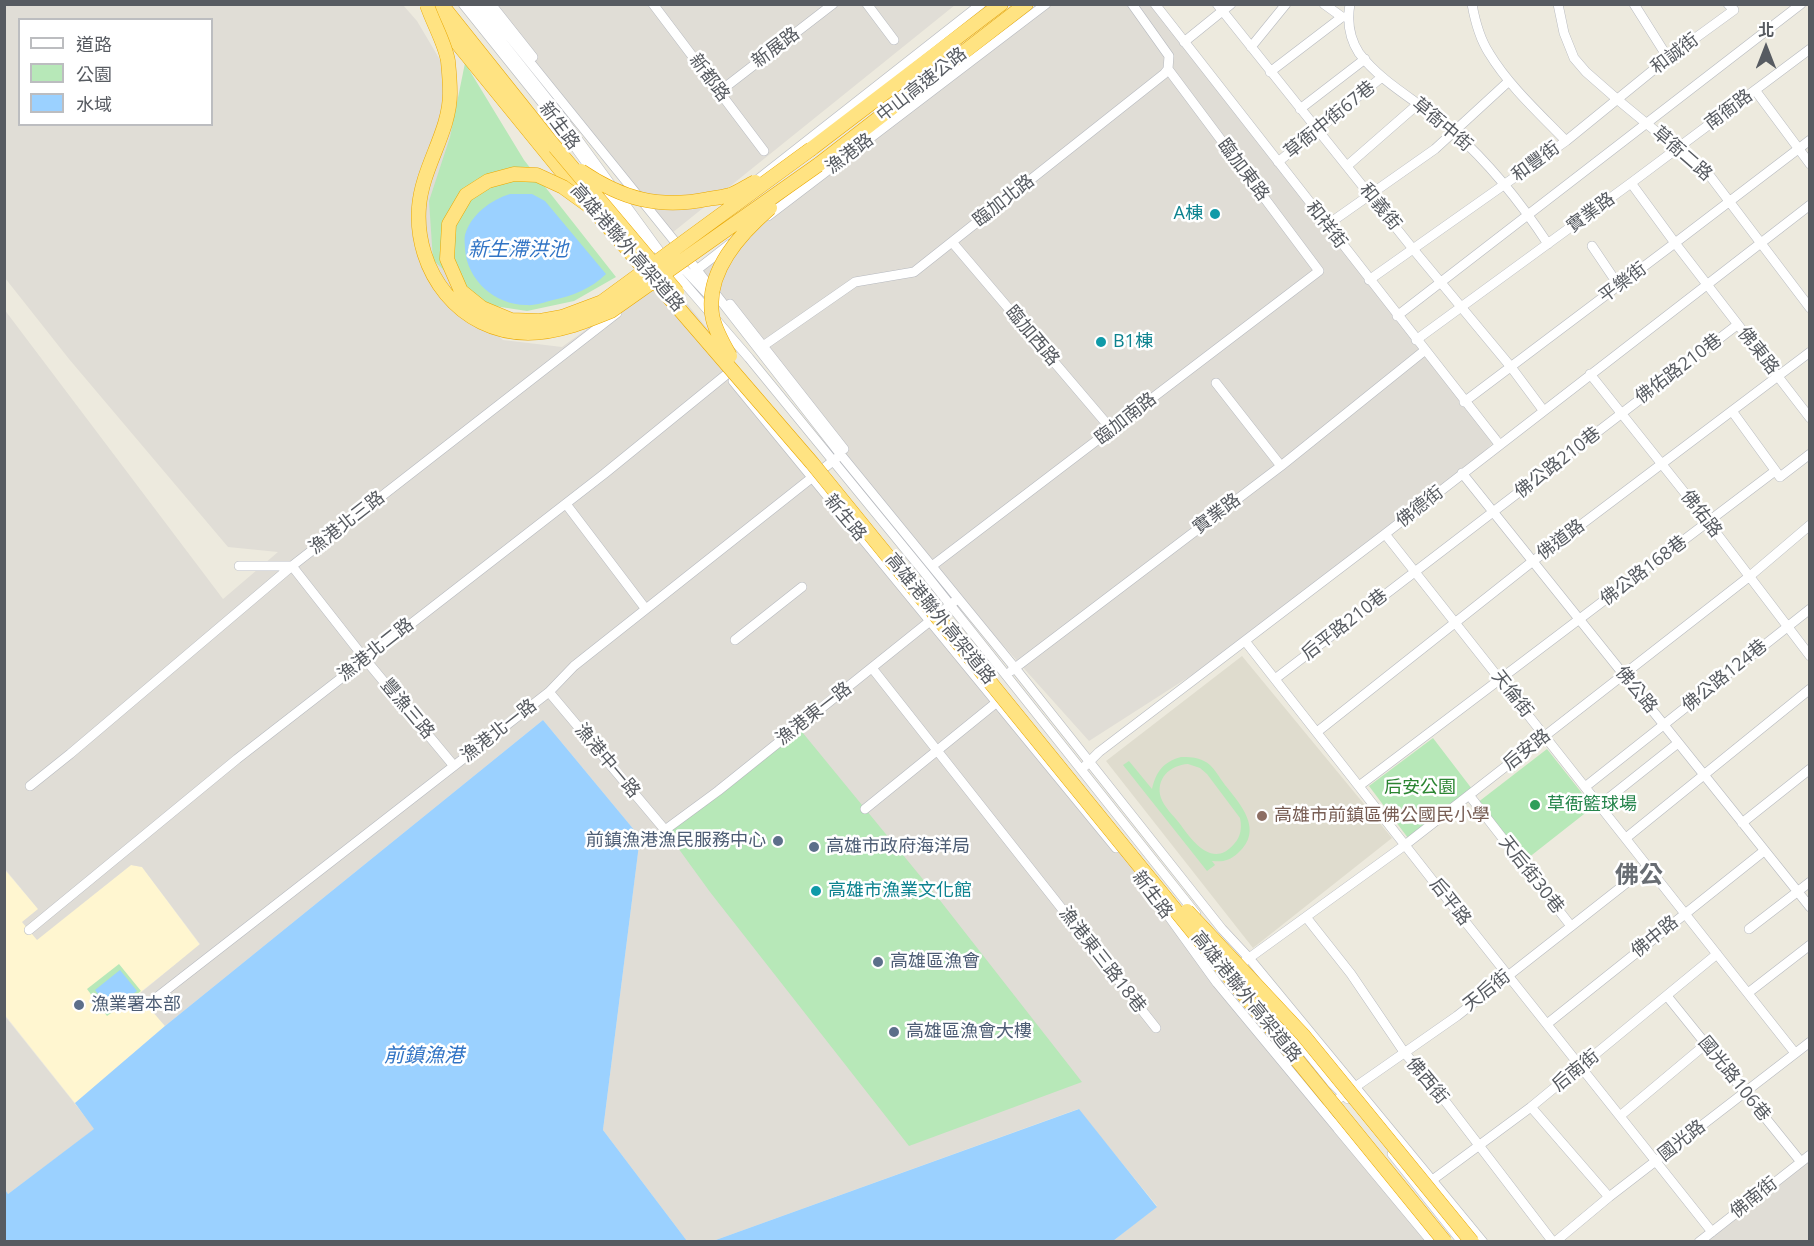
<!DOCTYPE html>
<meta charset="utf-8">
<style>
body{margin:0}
#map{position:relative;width:1814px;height:1246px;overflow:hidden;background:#edeade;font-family:"Open Sans","Noto Sans TC",sans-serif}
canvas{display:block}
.frame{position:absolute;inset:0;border:6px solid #575b61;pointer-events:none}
.legend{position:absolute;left:18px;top:18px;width:195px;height:108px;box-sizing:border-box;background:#fff;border:2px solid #bcbdc0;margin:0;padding:8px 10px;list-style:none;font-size:18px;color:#575b61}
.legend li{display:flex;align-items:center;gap:12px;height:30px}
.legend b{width:30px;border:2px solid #bcbdc0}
.north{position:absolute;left:1736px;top:18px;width:60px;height:60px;-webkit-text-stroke:4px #fff;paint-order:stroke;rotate:0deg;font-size:16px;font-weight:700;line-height:24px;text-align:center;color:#575b61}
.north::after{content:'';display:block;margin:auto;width:21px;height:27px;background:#575b61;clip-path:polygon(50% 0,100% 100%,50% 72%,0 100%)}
</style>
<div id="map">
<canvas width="1814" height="1246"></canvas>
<div class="frame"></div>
<ul class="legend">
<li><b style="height:8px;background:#fff"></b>道路</li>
<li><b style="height:16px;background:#b7e8b8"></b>公園</li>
<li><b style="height:16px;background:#9bd1ff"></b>水域</li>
</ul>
<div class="north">北</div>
</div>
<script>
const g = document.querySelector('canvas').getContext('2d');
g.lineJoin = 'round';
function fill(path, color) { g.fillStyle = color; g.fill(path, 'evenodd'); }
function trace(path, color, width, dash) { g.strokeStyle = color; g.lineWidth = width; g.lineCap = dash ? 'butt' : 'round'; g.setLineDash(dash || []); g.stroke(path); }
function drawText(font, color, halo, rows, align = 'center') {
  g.font = font + ' "Open Sans","Noto Sans TC",sans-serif'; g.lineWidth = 5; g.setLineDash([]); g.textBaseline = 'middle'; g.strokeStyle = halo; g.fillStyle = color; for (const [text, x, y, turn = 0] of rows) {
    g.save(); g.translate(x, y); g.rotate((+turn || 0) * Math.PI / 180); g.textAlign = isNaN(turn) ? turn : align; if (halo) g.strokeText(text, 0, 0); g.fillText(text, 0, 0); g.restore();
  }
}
fill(new Path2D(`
 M 131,865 L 142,867 L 200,945 L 138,994 L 165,1026 L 75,1103 L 5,1015 L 4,869 L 38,909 L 37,939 Z`), '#fff6d0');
fill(new Path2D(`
 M 5,5 L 403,5 L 417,21 L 452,80 L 477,152 L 476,315 L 503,340 L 562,347 L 663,274 L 1449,1241 L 1113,1241 L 1157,1206 L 1078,1109 L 713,1241 L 687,1241 L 603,1130 L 640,837 L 543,720 L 165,1026 L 138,995 L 200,944 L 142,867 L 131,865 L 37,940 L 22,922 L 38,909 L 5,869 L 4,309 L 223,599 L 278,552 L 228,547 L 69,359 L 5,278 ZM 20,20 L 212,20 L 212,124 L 20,124 Z
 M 491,5 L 955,5 L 672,233 Z
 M 1046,5 L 1155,5 L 1425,351 L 1500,436 L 1462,473 L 1245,641 L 1089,741 L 932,566 L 697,270 Z
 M 4,1015 L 95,1129 L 8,1194 L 4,1190 Z
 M 1809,1157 L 1809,1241 L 1700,1241 Z`), '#e0ddd6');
fill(new Path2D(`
 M 1242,656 L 1392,838 L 1253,948 L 1106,761 Z`), '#dfdcce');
fill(new Path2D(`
 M 465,63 L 524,160 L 616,277 L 574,301 L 527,311 L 481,304 L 433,260 L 429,201 L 450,137 Z
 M 798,727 L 935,894 L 1082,1082 L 909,1146 L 710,892 L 665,830 Z
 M 1433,738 L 1472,789 L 1408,838 L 1369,786 Z
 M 1547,749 L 1593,807 L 1523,862 L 1477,803 Z
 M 1181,757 C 1188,757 1197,757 1204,761 C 1213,765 1219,777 1225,785 C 1241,805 1264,830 1238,853 C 1229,861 1223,862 1212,861 L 1215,865 L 1207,871 L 1123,765 L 1129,761 L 1152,789 C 1156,772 1163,762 1181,757 ZM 1188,764 L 1200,768 L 1207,774 L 1240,818 C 1242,827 1241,837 1234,844 C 1213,869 1192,841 1180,824 C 1174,816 1164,807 1161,798 C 1155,779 1170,765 1188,764 Z
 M 119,964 L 141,991 L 107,1016 L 87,989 Z`), '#b7e8b8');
fill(new Path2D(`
 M 510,194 L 532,194 L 545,201 L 606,274 C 592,288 573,296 553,300 C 545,302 535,306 526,305 C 495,305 467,280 465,249 C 465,245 464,239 465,235 C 471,214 491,200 510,194 Z
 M 543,720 L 640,837 L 603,1130 L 687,1241 L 5,1241 L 5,1190 L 8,1194 L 94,1129 L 75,1103 L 165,1026 Z
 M 120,970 L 137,991 L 111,1011 L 95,990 Z
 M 1079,1109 L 1157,1207 L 1113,1241 L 713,1241 Z`), '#9bd1ff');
const minor = new Path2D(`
 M 463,4 L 552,115 L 650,251
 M 472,4 L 557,111 L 673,270 L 749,358 L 924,572 L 1196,914
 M 483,4 L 672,238 L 841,455 L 1015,668 L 1222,929 L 1249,958 L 1483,1242
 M 491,4 L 533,57
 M 653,4 L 764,151
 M 867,4 L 894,40
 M 1155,4 L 1499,444
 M 1217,4 L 1413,249 L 1511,367 L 1543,410
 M 1324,4 L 1342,17
 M 1350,4 C 1347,21 1350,39 1359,53 C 1384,86 1424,104 1454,132 C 1491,165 1521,203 1548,244
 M 1472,4 C 1475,21 1480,39 1489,53 C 1509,86 1539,113 1566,141
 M 1558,4 L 1564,33 L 1574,58 L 1586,72 L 1618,100 L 1710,176 L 1810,308
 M 1634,4 L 1668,58
 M 1184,42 L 1231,4
 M 1251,47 L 1286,4
 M 1270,72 L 1342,17 L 1348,17
 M 1755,90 L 1810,164
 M 719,92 L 833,4
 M 1300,109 L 1365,59
 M 1810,140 L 1675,243 L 1810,418
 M 1278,162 L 1382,77
 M 1347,166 L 1418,104
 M 752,184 L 981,4
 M 768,216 L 1046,4
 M 1327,225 L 1435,149 L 1509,81
 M 952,242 L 1112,430
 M 1592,246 L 1619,286
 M 673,270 L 679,268 L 685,270 L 714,301
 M 694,272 L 730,244
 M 1369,280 L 1566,141 L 1668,58 L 1734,10 L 1728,4
 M 730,304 L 844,449
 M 1397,316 L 1801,4
 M 1416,340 L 1631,183 L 1810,49
 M 763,346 L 855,282 L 914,272 L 1164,74 L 1168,69 L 1169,56 L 1132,4
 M 1590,374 L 1708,522 L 1810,656
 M 733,381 L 1116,848
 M 1216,383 L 1281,466
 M 1464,402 L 1675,243 L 1631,183
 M 1732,411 L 1780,477 L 1810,454
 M 1462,473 L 1810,907
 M 566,504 L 645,608
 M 1385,534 L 1795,1053
 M 239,566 L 292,566 L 365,659 L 454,766
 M 932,566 L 1319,271 L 1168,69
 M 735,640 L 802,587
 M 1245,641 L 1448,900 L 1712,1232
 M 872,668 L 1156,1028
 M 1011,671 L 1281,466 L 1424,351
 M 1275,679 L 1737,325
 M 549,692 L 665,830 L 718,791 L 955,601
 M 1317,732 L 1533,561 L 1810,352
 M 1085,766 L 1099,752 L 1385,534 L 1810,205
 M 30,786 L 70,754 L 292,566 L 617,313
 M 1359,786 L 1775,471
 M 1585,787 L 1810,609
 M 1469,795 L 1571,926
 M 1600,805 L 1678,743
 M 865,809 L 997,702
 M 1742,823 L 1810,769
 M 1626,838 L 1810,689
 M 1139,875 L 1217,983 L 1338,1129
 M 1306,917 L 1351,974 L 1404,1052 L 1442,1097 L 1553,1242
 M 1749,929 L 1810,882
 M 29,930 L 237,759 L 604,474 L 727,374
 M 1245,961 L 1405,845 L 1750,576 L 1810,525
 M 1748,993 L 1810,945
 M 1667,996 L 1801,1162
 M 147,1005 L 549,692 L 574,666 L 838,457
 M 1547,1024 L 1764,851
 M 1285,1025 L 1331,1082 L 1348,1099
 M 1328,1106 L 1457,1016 L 1648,866
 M 1531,1107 L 1609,1197
 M 1620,1116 L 1706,1044
 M 1337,1123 L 1338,1129 L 1432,1242
 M 1392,1154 L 1462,1242
 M 1431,1181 L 1531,1107 L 1717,954
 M 1555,1242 L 1609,1197 L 1810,1042
 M 1699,1242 L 1810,1155`);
const highway = new Path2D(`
 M 441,4 L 555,147
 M 432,12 L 585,200
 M 811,149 L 1001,4
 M 818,165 L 1026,4`);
trace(minor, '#b6b9bf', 10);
trace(highway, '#eaa800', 15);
trace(minor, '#fff', 9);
trace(highway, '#ffe382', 14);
const highwayBridge = new Path2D(`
 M 427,5 C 433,23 445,43 448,61 C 449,71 450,82 450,93 C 450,132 422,167 419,207 C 414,271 460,333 528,333 C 557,333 584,322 611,311 L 818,165
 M 555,147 L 677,292
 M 811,149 L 602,302 L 562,317 L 540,321 L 511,320 L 482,308 L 461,291 L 447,259 L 449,224 L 466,195 L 488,181 L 514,174 L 537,175 L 563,187 L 592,208 L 812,463 L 1445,1242
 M 581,171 C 622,199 659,209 708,199 C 715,198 723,197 730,195 C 739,192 747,186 755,182
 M 730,356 C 723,343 714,329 712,314 C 706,271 740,234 770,208
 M 1187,911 L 1303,1035 L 1472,1242`);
trace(highwayBridge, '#eaa800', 15, []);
trace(highwayBridge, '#ffe382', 14);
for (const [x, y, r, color] of [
 [1215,214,6,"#0f9aa8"],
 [1101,342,6,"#0f9aa8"],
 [1535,805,6,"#2e9e5b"],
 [1262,816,6,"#8d6e63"],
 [778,841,6,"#5c6f8a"],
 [814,847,6,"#5c6f8a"],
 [816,891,6,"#0f9aa8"],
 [878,962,6,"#5c6f8a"],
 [79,1005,6,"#5c6f8a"],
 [894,1032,6,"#5c6f8a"]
]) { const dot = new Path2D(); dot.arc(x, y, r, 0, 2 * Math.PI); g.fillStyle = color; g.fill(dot); trace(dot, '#fff', 2); }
drawText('18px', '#575b61', '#fff', [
 ["新展路",776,48,-37],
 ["和誠街",1675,54,-37],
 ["新都路",709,78,53],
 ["中山高速公路",922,85,-38],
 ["南衙路",1729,110,-37],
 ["草衙中街67巷",1330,120,-39],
 ["草衙中街",1442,125,40],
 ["新生路",559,126,53],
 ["漁港路",850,154,-37],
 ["草衙二路",1682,154,41],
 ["和豐街",1536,162,-36],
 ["臨加東路",1243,170,53],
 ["臨加北路",1004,201,-38],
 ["和義街",1380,207,51],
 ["實業路",1591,213,-36],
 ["和祥街",1326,225,52],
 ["高雄港聯外高架道路",627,248,49],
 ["平樂街",1623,283,-37],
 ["臨加西路",1032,336,50],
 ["佛東路",1758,351,52],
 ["佛佑路210巷",1679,369,-37],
 ["臨加南路",1126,419,-38],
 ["佛公路210巷",1558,463,-38],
 ["佛德街",1420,507,-38],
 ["實業路",1217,514,-37],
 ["佛佑路",1701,514,52],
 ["新生路",845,518,50],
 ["漁港北三路",347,523,-38],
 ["佛道路",1561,540,-37],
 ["佛公路168巷",1644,571,-37],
 ["高雄港聯外高架道路",940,619,51],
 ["后平路210巷",1345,625,-38],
 ["漁港北二路",376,650,-38],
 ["佛公路124巷",1725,676,-39],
 ["佛公路",1636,690,51],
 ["天倫街",1512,694,52],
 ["豐漁三路",407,709,50],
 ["漁港東一路",814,714,-38],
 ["漁港北一路",499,731,-38],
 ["后安路",1527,750,-38],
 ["漁港中一路",607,761,50],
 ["天后街30巷",1531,875,52],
 ["新生路",1152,895,53],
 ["后平路",1450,902,52],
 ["佛中路",1655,937,-39],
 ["漁港東三路18巷",1102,960,52],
 ["天后街",1487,991,-38],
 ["高雄港聯外高架道路",1246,997,51],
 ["后南街",1576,1071,-39],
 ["國光路106巷",1734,1079,51],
 ["佛西街",1427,1081,50],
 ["國光路",1682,1141,-38],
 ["佛南街",1754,1198,-38]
]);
drawText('18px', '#0d838f', '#fff', [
 ["A棟",1203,214,"right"],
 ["B1棟",1113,342],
 ["高雄市漁業文化館",828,891]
], 'left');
drawText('18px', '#2b8532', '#fff', [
 ["后安公園",1420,788]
]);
drawText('18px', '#27864d', '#fff', [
 ["草衙籃球場",1547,805]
], 'left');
drawText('18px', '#785e54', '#fff', [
 ["高雄市前鎮區佛公國民小學",1274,816]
], 'left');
drawText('18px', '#4e5e75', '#fff', [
 ["前鎮漁港漁民服務中心",766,841,"right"],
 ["高雄市政府海洋局",826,847],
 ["高雄區漁會",890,962],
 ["漁業署本部",91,1005],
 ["高雄區漁會大樓",906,1032]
], 'left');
drawText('italic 20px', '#3174c5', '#fff', [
 ["新生滯洪池",518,250],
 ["前鎮漁港",424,1056]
]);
drawText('bold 24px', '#686d73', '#fff', [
 ["佛公",1639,876]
]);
</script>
